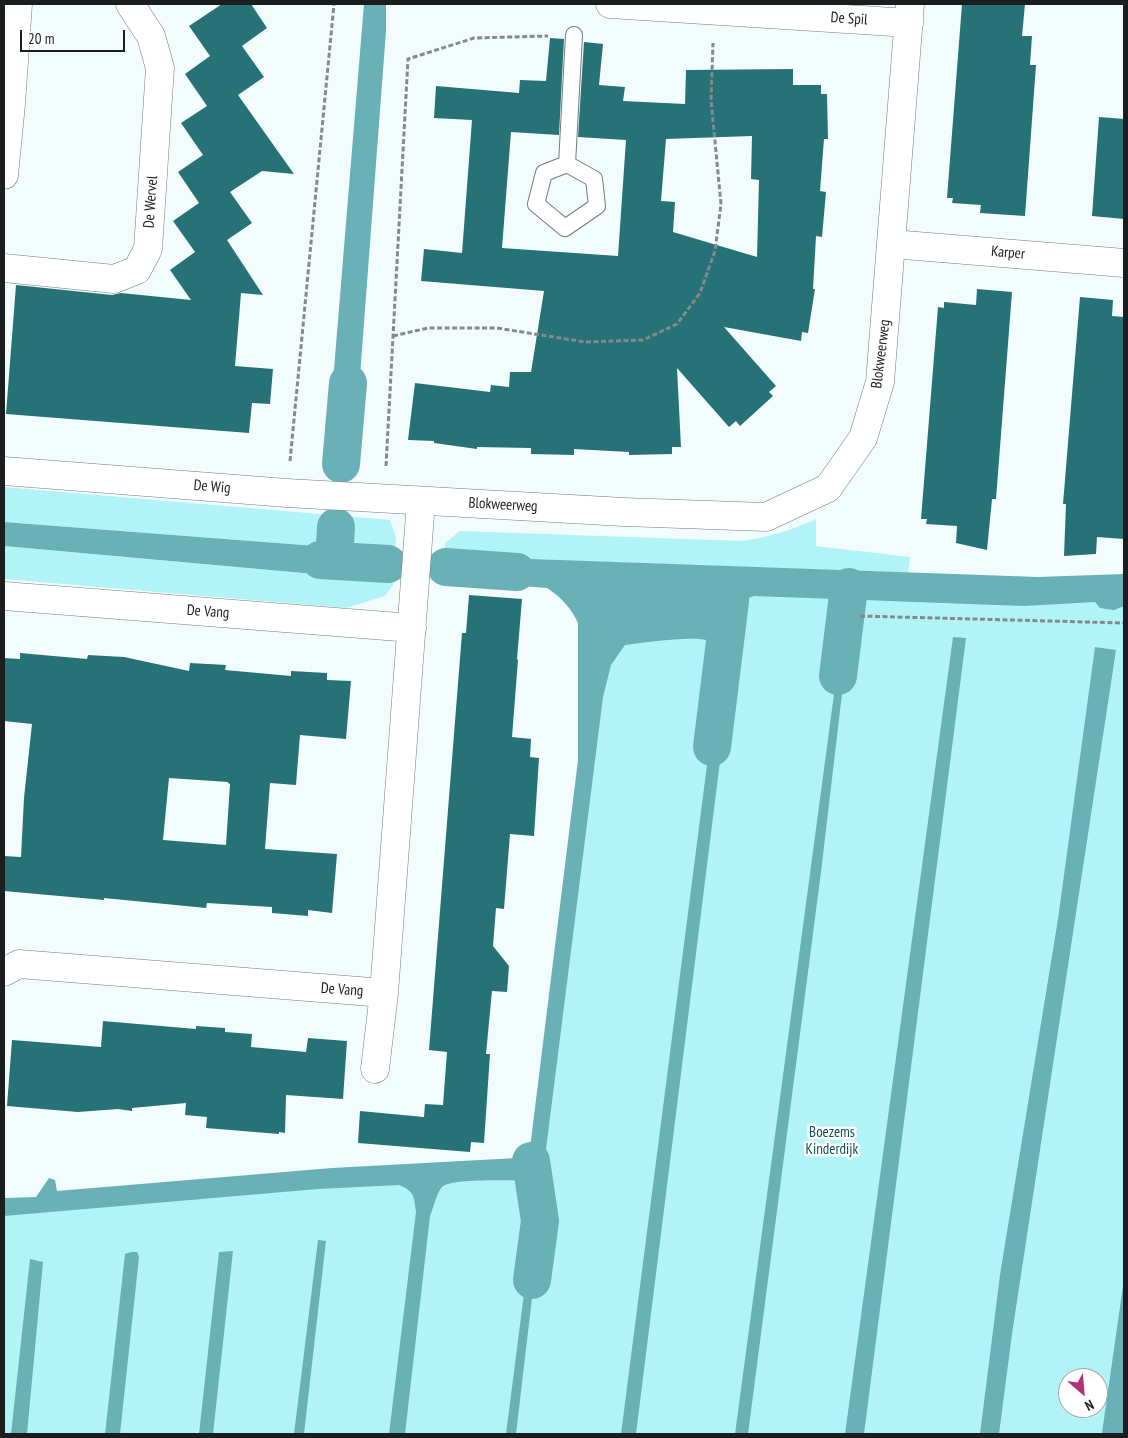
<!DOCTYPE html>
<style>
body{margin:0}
#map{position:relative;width:1128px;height:1438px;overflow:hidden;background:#f3fcfd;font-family:"PT Sans Narrow",sans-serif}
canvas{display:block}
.frame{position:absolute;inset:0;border:5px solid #1b1e1e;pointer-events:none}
.north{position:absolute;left:1058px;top:1368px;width:50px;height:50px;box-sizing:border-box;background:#fff;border:1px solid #a4a5a5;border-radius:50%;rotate:153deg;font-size:14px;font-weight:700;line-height:20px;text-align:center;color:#1b1e1e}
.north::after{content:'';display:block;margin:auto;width:18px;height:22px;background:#b33077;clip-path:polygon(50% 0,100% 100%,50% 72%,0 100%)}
.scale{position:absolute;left:20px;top:30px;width:105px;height:22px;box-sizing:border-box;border:2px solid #1b1e1e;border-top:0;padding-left:6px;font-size:15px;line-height:18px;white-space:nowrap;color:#1b1e1e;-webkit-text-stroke:4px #fff;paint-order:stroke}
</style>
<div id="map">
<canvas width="1128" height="1438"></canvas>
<div class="frame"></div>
<div class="north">N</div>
<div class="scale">20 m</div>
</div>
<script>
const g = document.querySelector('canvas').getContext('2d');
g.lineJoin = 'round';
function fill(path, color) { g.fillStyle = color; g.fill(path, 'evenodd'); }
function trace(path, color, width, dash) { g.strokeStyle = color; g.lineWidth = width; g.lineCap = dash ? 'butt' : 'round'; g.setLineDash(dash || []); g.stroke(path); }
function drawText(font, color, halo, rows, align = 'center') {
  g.font = font + ' "PT Sans Narrow",sans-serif'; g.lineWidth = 5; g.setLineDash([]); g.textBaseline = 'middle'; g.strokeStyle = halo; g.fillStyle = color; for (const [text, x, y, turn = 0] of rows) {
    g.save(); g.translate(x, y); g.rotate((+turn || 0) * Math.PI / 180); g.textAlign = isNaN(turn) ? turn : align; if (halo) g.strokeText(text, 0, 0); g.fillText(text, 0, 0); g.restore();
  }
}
fill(new Path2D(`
 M 4,487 L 390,520 L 396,538 L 393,585 L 385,596 L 346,608 L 4,579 L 4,546 L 359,578 L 368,550 L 4,522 Z
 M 816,519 L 816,546 L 910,557 L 908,573 L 475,557 L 467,563 L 465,571 L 443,571 L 445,543 L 460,531 L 743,541 C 771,536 790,531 816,519 Z
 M 605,576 L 1124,582 L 1124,1434 L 4,1434 L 4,1211 L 533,1169 ZM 1068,1378 L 1098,1378 L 1098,1408 L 1068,1408 Z`), '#b2f3f8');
fill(new Path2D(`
 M 364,4 L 386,4 L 386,31 L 356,429 L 353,434 C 346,436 335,436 329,430 Z
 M 4,522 L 368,550 L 372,558 L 369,573 L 359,578 L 4,546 Z
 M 475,557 L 1038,577 L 1124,574 L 1124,606 L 1114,610 L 1100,608 L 1095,602 L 1024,606 L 754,596 L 749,598 C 746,614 742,644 729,654 C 722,651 718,644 710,641 C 693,635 644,643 625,645 L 611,665 L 603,697 L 542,1181 C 525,1181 451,1177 442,1187 C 437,1192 433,1209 430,1216 L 405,1434 L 389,1434 L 416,1212 C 414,1196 414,1191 399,1185 L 318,1189 L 4,1216 L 4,1198 L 36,1197 L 49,1178 L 55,1180 L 57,1191 L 332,1168 L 517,1158 L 530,1148 L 578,760 L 578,623 C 571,608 562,598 547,588 L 471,582 L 466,577 C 464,567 467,563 475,557 Z
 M 850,626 L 821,872 L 748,1434 L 735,1434 L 843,627 Z
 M 953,637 L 966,638 L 864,1434 L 845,1434 Z
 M 1095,647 L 1116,650 L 1012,1334 L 999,1434 L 980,1434 L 1000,1275 L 1058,919 Z
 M 716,695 L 728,697 L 636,1434 L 621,1434 Z
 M 540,1230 L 516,1434 L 506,1434 L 532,1231 Z
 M 318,1240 L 326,1241 L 304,1434 L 294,1434 Z
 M 233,1251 L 213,1434 L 199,1434 L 219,1252 Z
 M 131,1252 L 137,1252 L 139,1257 L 120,1434 L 105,1434 L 125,1254 Z
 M 30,1259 L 43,1262 L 27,1434 L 11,1434 Z
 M 1124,1279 L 1124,1434 L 1102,1434 L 1102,1433 Z`), '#69b1b7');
trace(new Path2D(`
 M 341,464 L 348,383
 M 320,560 L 388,564
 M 334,561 L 336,527
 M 446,567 L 517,572
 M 838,676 L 849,587
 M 712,747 L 730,601
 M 531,1161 L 540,1221 L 532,1280`), '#69b1b7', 38);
fill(new Path2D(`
 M 222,4 L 251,4 L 267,28 L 242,46 L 264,77 L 238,95 L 294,174 L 262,171 L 230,192 L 252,223 L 227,240 L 263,295 L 241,293 L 235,366 L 273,369 L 270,404 L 252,403 L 249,433 L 6,414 L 16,285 L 112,295 L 121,293 L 191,300 L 170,270 L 195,252 L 173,221 L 199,203 L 178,172 L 203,155 L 181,123 L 207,106 L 185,74 L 210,56 L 189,26 Z
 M 962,4 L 1025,4 L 1022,36 L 1032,36 L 1030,65 L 1036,65 L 1025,216 L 980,213 L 981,205 L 952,203 L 953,198 L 947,198 Z
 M 550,38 L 564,39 L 559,135 L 511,132 L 502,248 L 618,256 L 626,140 L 578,137 L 584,42 L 603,44 L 599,85 L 625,87 L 623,101 L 685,104 L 686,70 L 793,69 L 793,85 L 821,85 L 821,94 L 827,94 L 828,139 L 824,139 L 820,191 L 826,192 L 822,237 L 816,236 L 813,289 L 815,289 L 808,333 L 802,332 L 801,341 L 724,327 L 776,386 L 769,392 L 773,396 L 740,426 L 736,421 L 729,427 L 677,368 L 681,447 L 672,447 L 672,454 L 629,455 L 629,452 L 574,449 L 574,455 L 531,454 L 531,448 L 477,447 L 477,449 L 434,443 L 434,441 L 408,440 L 415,383 L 490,392 L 491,385 L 509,387 L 510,372 L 531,372 L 544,291 L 421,281 L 424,249 L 462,253 L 472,120 L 434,118 L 436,86 L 519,93 L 520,80 L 546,81 ZM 752,136 L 751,179 L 759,180 L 757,257 L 673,232 L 675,202 L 661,201 L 666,139 Z
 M 1099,117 L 1124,119 L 1124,219 L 1092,216 Z
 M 977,289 L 1012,292 L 996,499 L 992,499 L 987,550 L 956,543 L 957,526 L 926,524 L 927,519 L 921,519 L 938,307 L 944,308 L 944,302 L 976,305 Z
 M 1080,297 L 1113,300 L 1112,316 L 1124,317 L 1124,539 L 1097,537 L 1096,554 L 1064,556 L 1066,504 L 1063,504 Z
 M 469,595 L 522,599 L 517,659 L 518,660 L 512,737 L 531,739 L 530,757 L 539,758 L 534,836 L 510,834 L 504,909 L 496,908 L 493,946 L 509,966 L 507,992 L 492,991 L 486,1054 L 490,1054 L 484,1143 L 471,1142 L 470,1152 L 358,1143 L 360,1111 L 424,1117 L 425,1104 L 443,1105 L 447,1052 L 429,1050 L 462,633 L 466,633 Z
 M 20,653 L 87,659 L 88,655 L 124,657 L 189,671 L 190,663 L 226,665 L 225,670 L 291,676 L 291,671 L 327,673 L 327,680 L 351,681 L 346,739 L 300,735 L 296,785 L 270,783 L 265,849 L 337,854 L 332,913 L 308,910 L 308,916 L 272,913 L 272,907 L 207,903 L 206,908 L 104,898 L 104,900 L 4,891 L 4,856 L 21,857 L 24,798 L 32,724 L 4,721 L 4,658 L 20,659 ZM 169,778 L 228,782 L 228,783 L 230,784 L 226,845 L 163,840 Z
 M 103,1021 L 196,1029 L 196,1026 L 225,1028 L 225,1032 L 252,1034 L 251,1047 L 306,1052 L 308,1038 L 347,1041 L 343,1099 L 286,1095 L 285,1133 L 279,1132 L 279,1134 L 206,1128 L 207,1117 L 185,1115 L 186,1103 L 132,1108 L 132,1111 L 118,1109 L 78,1112 L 7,1106 L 12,1040 L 101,1047 Z`), '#267277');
const service = new Path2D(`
 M 567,164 L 594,179 L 597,206 L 565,228 L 536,204 L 544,173 L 567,164 L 574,35`);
const minor = new Path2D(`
 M 610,4 L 909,23
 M 4,175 L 11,104 L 18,4
 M 892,244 L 1124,263
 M 4,268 L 114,279 L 137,270 L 148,249 L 160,68 L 151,36 L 130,4
 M 4,596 L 412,628
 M 4,972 L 19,964 L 384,993
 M 375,1069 L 384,993 L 421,501`);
const tertiary = new Path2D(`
 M 4,471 L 287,493 L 624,512 L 766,517 L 828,488 L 863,438 L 880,382 L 910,4`);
trace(service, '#727a7a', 18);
trace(minor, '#727a7a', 29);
trace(tertiary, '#727a7a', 29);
trace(new Path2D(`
 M 393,336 L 428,328 L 497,328 L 585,342 L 643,340 L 677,324 L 700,293 L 715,251 L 721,204 L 711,100 L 713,43
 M 290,461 L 334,4
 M 386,466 L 408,59 L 474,38 L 548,36
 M 860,616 L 1124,623`), '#848a8b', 3, [5, 2.5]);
trace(service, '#fff', 16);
trace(minor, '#fff', 28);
trace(tertiary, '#fff', 28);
drawText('15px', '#1b1e1e', '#fff', [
 ["De Spil",849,19,4],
 ["De Wervel",151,202,-86],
 ["Karper",1008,253,5],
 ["Blokweerweg",881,354,-83],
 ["De Wig",212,487,5],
 ["Blokweerweg",503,505,3],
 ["De Vang",208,612,4],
 ["De Vang",342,990,4]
]);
drawText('15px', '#105155', '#fff', [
 ["Boezems",832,1133],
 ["Kinderdijk",832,1150]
]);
</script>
